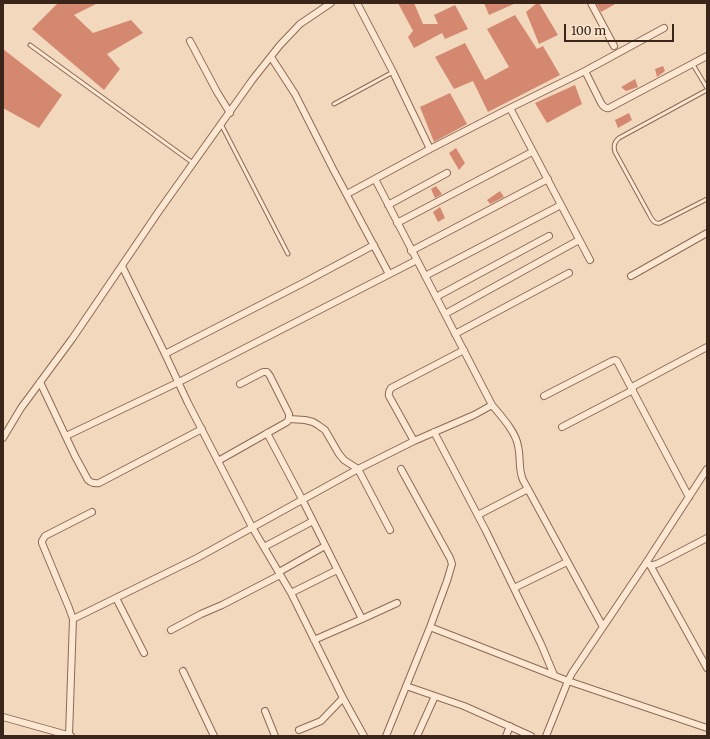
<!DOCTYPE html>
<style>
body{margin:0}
#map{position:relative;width:710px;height:739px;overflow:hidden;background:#f2d9be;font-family:Merriweather,serif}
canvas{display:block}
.frame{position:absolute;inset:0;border:4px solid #3a251b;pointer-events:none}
.scale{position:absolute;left:564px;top:24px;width:110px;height:18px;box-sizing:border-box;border:2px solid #3a251b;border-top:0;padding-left:5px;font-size:12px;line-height:14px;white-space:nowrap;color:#3a251b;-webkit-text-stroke:3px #f9e5ce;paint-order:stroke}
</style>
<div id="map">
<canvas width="710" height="739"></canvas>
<div class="frame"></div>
<div class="scale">100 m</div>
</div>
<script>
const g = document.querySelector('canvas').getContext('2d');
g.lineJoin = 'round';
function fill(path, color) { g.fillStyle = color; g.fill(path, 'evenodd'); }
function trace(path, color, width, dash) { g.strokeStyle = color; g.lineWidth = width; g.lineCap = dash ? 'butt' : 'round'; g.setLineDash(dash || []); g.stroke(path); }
fill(new Path2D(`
 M 58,3 L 98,3 L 74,15 L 93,33 L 131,20 L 143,33 L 107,54 L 120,69 L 104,90 L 32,29 Z
 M 398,3 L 414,3 L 423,24 L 438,24 L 434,15 L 455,5 L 468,29 L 445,39 L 442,33 L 414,48 L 408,37 L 413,31 Z
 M 484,3 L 516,3 L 489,15 Z
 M 537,3 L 539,3 L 558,35 L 539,44 L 526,12 Z
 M 596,3 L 617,3 L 601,12 Z
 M 515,15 L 537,49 L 543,46 L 560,75 L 488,112 L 473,81 L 454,89 L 435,57 L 465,43 L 485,80 L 509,67 L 487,29 Z
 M 3,49 L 62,95 L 39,128 L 3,108 Z
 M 663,66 L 665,71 L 657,77 L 655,69 Z
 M 635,79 L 638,87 L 626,91 L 621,87 Z
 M 575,85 L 582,104 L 547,123 L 535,103 Z
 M 450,93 L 467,124 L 434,142 L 420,107 Z
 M 629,113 L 632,120 L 618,128 L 615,120 Z
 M 456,148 L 465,163 L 459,170 L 449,153 Z
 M 436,186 L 442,194 L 435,198 L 431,189 Z
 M 500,191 L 504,197 L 490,204 L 487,200 Z
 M 440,207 L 445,218 L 438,222 L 433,212 Z`), '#d48870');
const service = new Path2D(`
 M 30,45 L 193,163
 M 692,63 L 707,88
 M 707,90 L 619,138 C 614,142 613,146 615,152 L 649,214 C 651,218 654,225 660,223 L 707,199
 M 334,104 L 393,72
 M 221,124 L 288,254`);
const minor = new Path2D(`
 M 357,3 L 393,72 L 430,149
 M 591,3 L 614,46
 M 190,41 L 217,92 L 230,113
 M 271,57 L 295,94 L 333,169 L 389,274
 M 585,71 L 601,103 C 603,106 605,109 609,108 L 707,56
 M 510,108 L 590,260
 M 375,179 L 492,405 C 501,416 516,432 518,446 C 521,458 518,469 523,480 L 603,627
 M 347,194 L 430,149 L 510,108 L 585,71 L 664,28
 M 388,205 L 447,173
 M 397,223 L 532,152
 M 411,251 L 548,179
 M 122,266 L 165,354 L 188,403 L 252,527 L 291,593 L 343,698 L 364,736
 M 425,276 L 561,205
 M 631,276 L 707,233
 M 436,297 L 549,236
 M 445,314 L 579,240
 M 455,334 L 569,273
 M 165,354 L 303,283 L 374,245
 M 40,382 L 75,456 L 88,480 C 91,483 94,484 99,483 L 202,429
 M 632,387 L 707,347
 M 544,396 L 612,361 L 615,360 L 617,361 L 689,497
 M 289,419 L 305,420 L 313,422 L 318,425 L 325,430 L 339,454 L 344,460 L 358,469 L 390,530
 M 562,427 L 633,390
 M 434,432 L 486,531 L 541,644 L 554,675
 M 267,433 L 302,499 L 362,619
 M 66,436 L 179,382 L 417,260
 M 3,438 L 21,408 L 72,339 L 159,211 L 253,79 L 280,45 L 300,24 L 331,3
 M 414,441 L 389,396 C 388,393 389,391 391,388 L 464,350
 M 218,461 L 287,422 L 289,419 L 289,414 L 270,376 L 267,372 L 263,372 L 240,384
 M 478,515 L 528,489
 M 264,547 L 313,521
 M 648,564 C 652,566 655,565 659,563 L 707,538
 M 650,565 L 707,668
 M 279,572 L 325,546
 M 514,588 L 567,562
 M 291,593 L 337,570
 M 116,598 L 144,653
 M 73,619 L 197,558 L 358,469 L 414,441 L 474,415 L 492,405
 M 430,627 L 568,681 L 707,728
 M 171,630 L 201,614 L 222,605 L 280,575
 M 314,640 L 362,619 L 397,603
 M 183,671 L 214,736
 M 406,686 L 464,706 L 531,736
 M 265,711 L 275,736
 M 3,717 L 71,736
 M 299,730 L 321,721 L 343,698
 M 69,735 L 73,619 L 69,608 L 42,543 L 42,541 L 45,536 L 92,512
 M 386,736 L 430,627 L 447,581 L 452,564 L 450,558 L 401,469
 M 417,736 L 435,696
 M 506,736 L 510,726
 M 546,736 L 568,681 L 572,673 L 646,563 L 707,469`);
trace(service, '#8c6955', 5);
trace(minor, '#8c6955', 8);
trace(service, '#fce8d2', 3);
trace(minor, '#fce8d2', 6);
</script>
